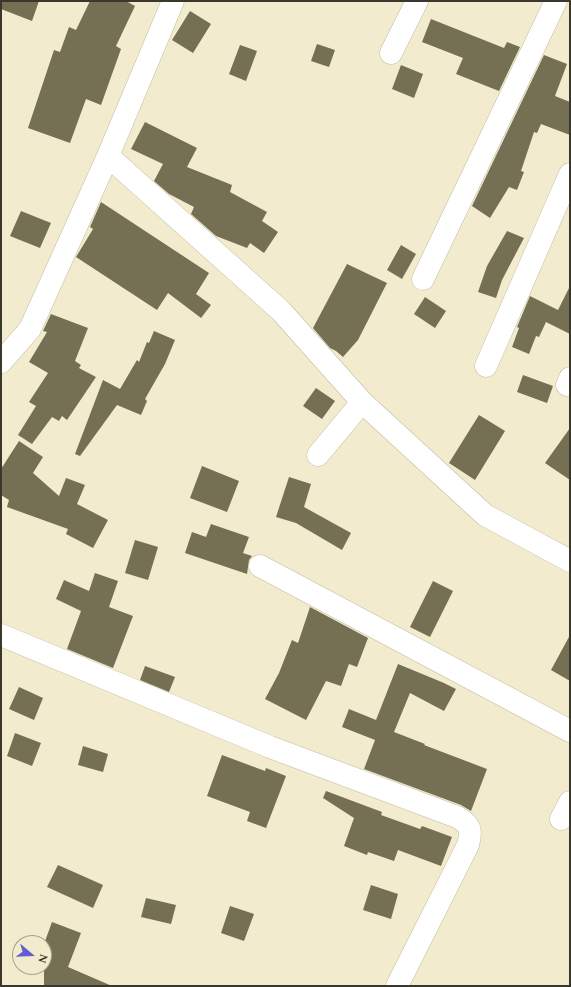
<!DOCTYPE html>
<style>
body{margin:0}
#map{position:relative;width:571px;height:987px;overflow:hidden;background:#f2ebce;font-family:Spectral,serif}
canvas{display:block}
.frame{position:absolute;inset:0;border:2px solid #3a382c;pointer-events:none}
.north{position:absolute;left:12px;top:935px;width:40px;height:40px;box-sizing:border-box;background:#f2ebce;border:1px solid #a8a38d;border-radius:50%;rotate:109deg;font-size:11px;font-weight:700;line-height:16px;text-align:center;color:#3a382c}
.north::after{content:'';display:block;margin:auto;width:14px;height:18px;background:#635cd5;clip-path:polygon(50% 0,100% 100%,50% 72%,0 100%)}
</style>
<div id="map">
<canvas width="571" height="987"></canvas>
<div class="frame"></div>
<div class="north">N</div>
</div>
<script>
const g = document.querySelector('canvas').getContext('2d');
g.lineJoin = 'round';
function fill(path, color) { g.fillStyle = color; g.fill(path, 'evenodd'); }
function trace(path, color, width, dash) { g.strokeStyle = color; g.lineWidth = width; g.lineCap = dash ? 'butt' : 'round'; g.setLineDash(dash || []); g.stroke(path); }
fill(new Path2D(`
 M 1,1 L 39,1 L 32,21 L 1,9 Z
 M 90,1 L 126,1 L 135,6 L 116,46 L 121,49 L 101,105 L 86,99 L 70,143 L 28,128 L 54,50 L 60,52 L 69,27 L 76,30 Z
 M 190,11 L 211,24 L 193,53 L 172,40 Z
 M 431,19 L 504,48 L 507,42 L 520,47 L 499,91 L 456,74 L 463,58 L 422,42 Z
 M 317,44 L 335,50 L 329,67 L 311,61 Z
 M 240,45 L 257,51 L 246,81 L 229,74 Z
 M 544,55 L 567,64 L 555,96 L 570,102 L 570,135 L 541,124 L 537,133 L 534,132 L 521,171 L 524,172 L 517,190 L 509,187 L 490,218 L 472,206 Z
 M 401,65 L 423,74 L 414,98 L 392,89 Z
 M 145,122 L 197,148 L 187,167 L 232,185 L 230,192 L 267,212 L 262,221 L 278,232 L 264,253 L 250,243 L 247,248 L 216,236 L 191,214 L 194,207 L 169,194 L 154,181 L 163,164 L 131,149 Z
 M 101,202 L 209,273 L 196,294 L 211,305 L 201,318 L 168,293 L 157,310 L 76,257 L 93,229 L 90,227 Z
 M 21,211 L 51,223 L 40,248 L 10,236 Z
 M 507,231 L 524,238 L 502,280 L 496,298 L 478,292 L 487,266 Z
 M 401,245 L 416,254 L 402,279 L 387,270 Z
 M 347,264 L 387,283 L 358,340 L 343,357 L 336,351 L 330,348 L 313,328 Z
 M 570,286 L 570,334 L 546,322 L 539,337 L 536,336 L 529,354 L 512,347 L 519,328 L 517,327 L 530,296 L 558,310 Z
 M 425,297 L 446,311 L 435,328 L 414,314 Z
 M 51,314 L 88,328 L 75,361 L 81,365 L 79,368 L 96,377 L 67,420 L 62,416 L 59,421 L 52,417 L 32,444 L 18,435 L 36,406 L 29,402 L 48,373 L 29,362 L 47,332 L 43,331 Z
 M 154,331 L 175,340 L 165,364 L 145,399 L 147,401 L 141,415 L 117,405 L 80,456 L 75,454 L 103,380 L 120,389 L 137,360 L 139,362 L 147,342 L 149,343 Z
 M 523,375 L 553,386 L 547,403 L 517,392 Z
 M 316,388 L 335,401 L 322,419 L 303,406 Z
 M 479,415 L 505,431 L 475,480 L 449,463 Z
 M 570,428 L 570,480 L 545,463 Z
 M 19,441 L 43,457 L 33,473 L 59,496 L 66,478 L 85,485 L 77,504 L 108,520 L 93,548 L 66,534 L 68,529 L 7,507 L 9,500 L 1,495 L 1,469 Z
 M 202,466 L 239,481 L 227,512 L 190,498 Z
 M 289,477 L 311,484 L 304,507 L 351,533 L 342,550 L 296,523 L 276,517 Z
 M 211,524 L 249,537 L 243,553 L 252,556 L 249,560 L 247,574 L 185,553 L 192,532 L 206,537 Z
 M 135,540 L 158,547 L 148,580 L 125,573 Z
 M 95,573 L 118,581 L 109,607 L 133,616 L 113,668 L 67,649 L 81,611 L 56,599 L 64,580 L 89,591 Z
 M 433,581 L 453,591 L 430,637 L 410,627 Z
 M 310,607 L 368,638 L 357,667 L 349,664 L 341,686 L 326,681 L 306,720 L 265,699 L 279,673 L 292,640 L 298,643 Z
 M 570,635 L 570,681 L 551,670 Z
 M 398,664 L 444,683 L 456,689 L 444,711 L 410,693 L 394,732 L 425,744 L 424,745 L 487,769 L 471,811 L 461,805 L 364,769 L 375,740 L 342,727 L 349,709 L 376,720 Z
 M 145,666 L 175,677 L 169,692 L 140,680 Z
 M 19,687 L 43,698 L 34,720 L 9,709 Z
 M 15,733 L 41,743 L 32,766 L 7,756 Z
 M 83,746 L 108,754 L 103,772 L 78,765 Z
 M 222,755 L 265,771 L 266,768 L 286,776 L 266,828 L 247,821 L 250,812 L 207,796 Z
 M 326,791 L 382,812 L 381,815 L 420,829 L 422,826 L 452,837 L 441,866 L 398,850 L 394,861 L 368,852 L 367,855 L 344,846 L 354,818 L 323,798 Z
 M 58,865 L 103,885 L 93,908 L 47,887 Z
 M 371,885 L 398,894 L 391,919 L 363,910 Z
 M 146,898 L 176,905 L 171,924 L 141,917 Z
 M 230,906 L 254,914 L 244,941 L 221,933 Z
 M 52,922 L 81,933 L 68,967 L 112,986 L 44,986 L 44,944 Z`), '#756f54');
const minor = new Path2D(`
 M 391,53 L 417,1
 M 108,156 L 281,311 L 362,402 L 485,515 L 570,561
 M 423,279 L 556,1
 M 1,362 L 30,329 L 108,156 L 173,1
 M 486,366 L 570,174
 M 567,385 L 570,378
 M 318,455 L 362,402
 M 260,566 L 570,731
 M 1,635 L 270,747 L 457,817 C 471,825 472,830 468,845 L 397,986
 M 561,819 L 570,802`);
trace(minor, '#c2bb9e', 23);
trace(minor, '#fff', 22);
</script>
